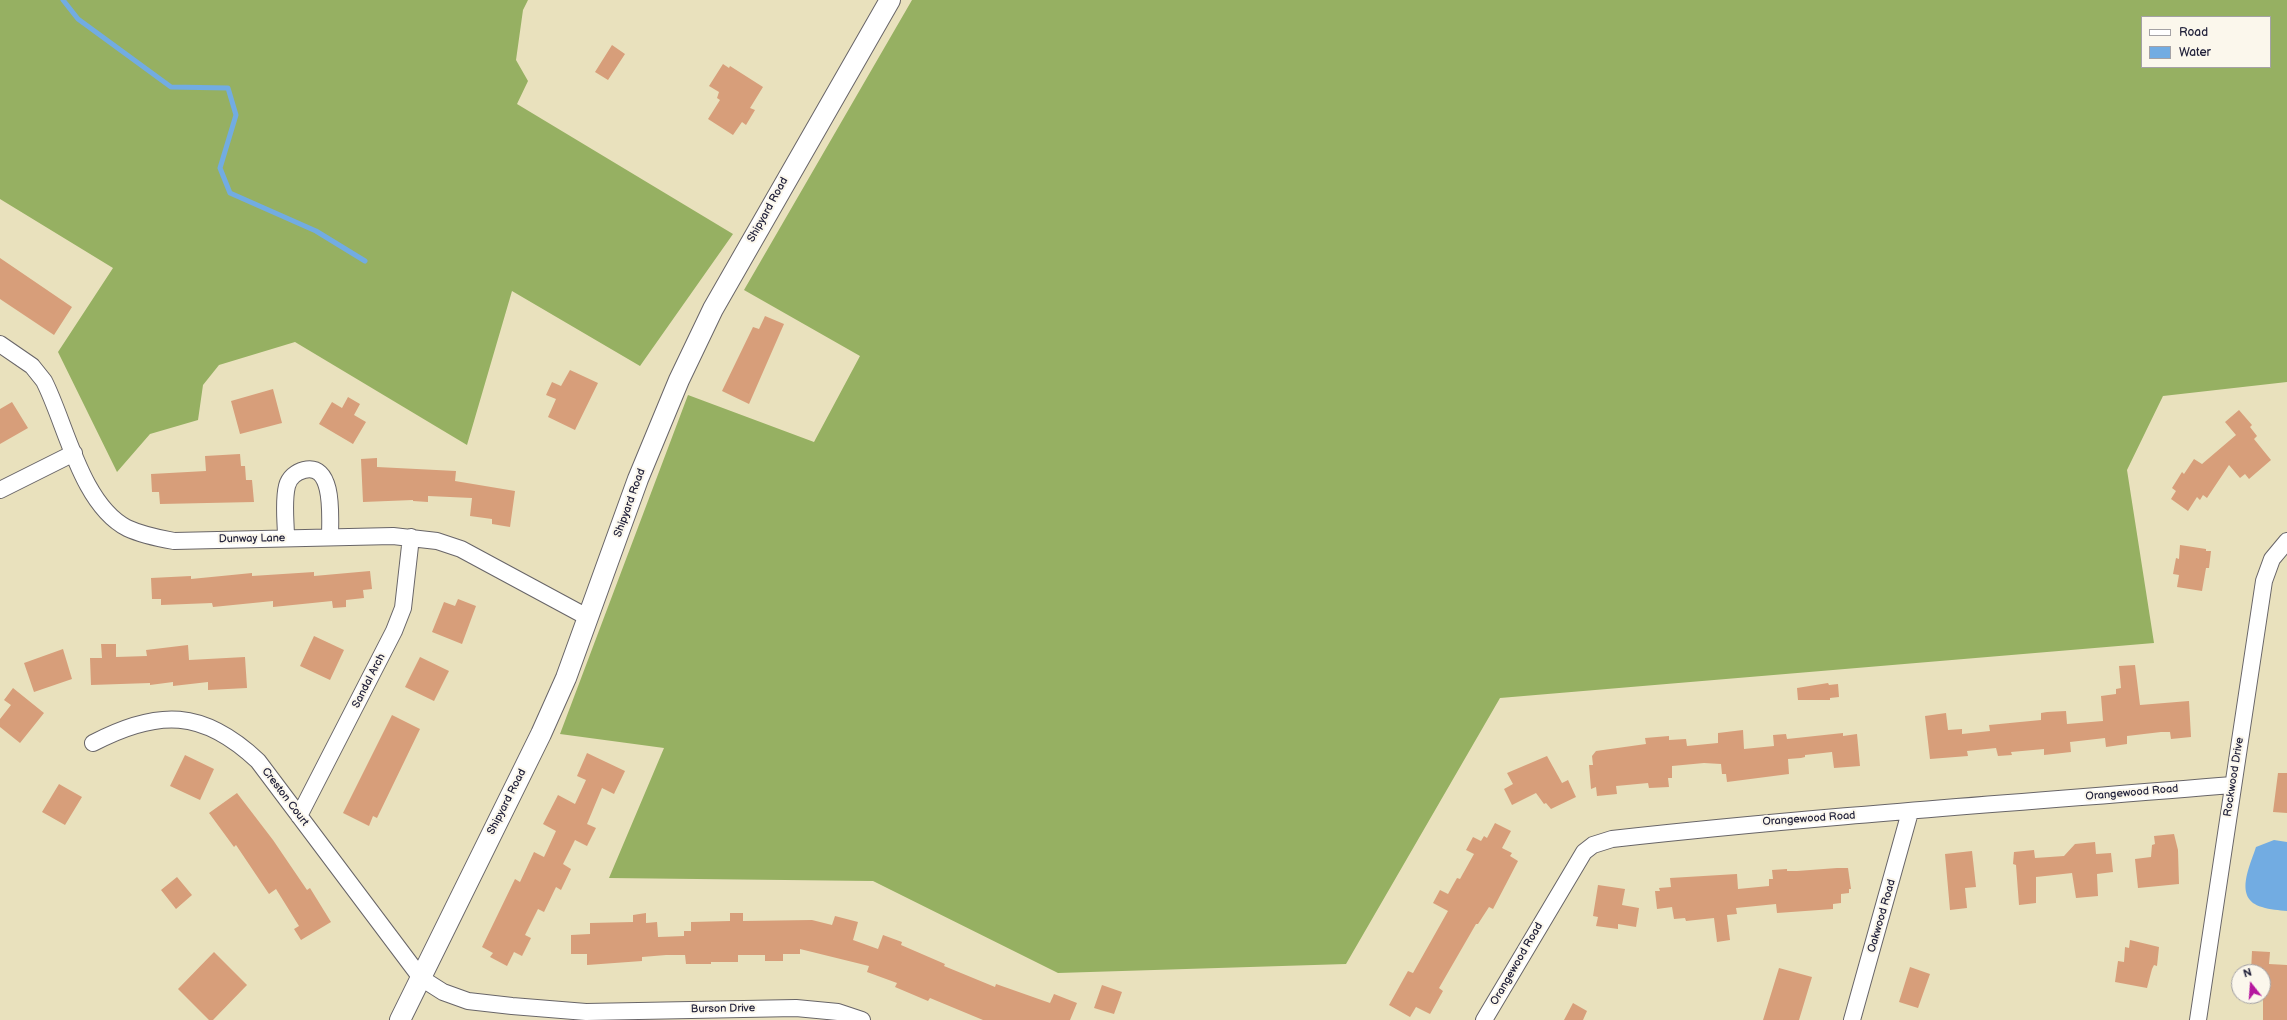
<!DOCTYPE html>
<style>
body{margin:0}
#map{position:relative;width:2287px;height:1020px;overflow:hidden;background:#e9e1bd;font-family:"Balsamiq Sans",sans-serif}
canvas{display:block}
.legend{position:absolute;left:2141px;top:16px;width:130px;height:52px;box-sizing:border-box;background:#fbf7ec;border:1px solid #a4a2a5;margin:0;padding:5px 7px;list-style:none;font-size:12px;color:#22223b}
.legend li{display:flex;align-items:center;gap:8px;height:20px}
.legend b{width:20px;border:1px solid #a4a2a5}
.north{position:absolute;left:2231px;top:964px;width:40px;height:40px;box-sizing:border-box;background:#fbf7ec;border:1px solid #a4a2a5;border-radius:50%;rotate:343deg;font-size:11px;font-weight:700;line-height:16px;text-align:center;color:#22223b}
.north::after{content:'';display:block;margin:auto;width:14px;height:18px;background:#b5179e;clip-path:polygon(50% 0,100% 100%,50% 72%,0 100%)}
</style>
<div id="map">
<canvas width="2287" height="1020"></canvas>
<ul class="legend">
<li><b style="height:5px;background:#fff"></b>Road</li>
<li><b style="height:11px;background:#72ace2"></b>Water</li>
</ul>
<div class="north">N</div>
</div>
<script>
const g = document.querySelector('canvas').getContext('2d');
g.lineJoin = 'round';
function fill(path, color) { g.fillStyle = color; g.fill(path, 'evenodd'); }
function trace(path, color, width, dash) { g.strokeStyle = color; g.lineWidth = width; g.lineCap = dash ? 'butt' : 'round'; g.setLineDash(dash || []); g.stroke(path); }
function drawText(font, color, halo, rows, align = 'center') {
  g.font = font + ' "Balsamiq Sans",sans-serif'; g.lineWidth = 4; g.setLineDash([]); g.textBaseline = 'middle'; g.strokeStyle = halo; g.fillStyle = color; for (const [text, x, y, turn = 0] of rows) {
    g.save(); g.translate(x, y); g.rotate((+turn || 0) * Math.PI / 180); g.textAlign = isNaN(turn) ? turn : align; if (halo) g.strokeText(text, 0, 0); g.fillText(text, 0, 0); g.restore();
  }
}
fill(new Path2D(`
 M 0,0 L 528,0 L 523,10 L 516,60 L 528,81 L 517,104 L 733,234 L 640,366 L 512,291 L 467,445 L 295,342 L 219,365 L 203,385 L 198,420 L 150,434 L 117,472 L 58,352 L 113,268 L 0,199 Z
 M 912,0 L 2287,0 L 2287,382 L 2163,396 L 2127,470 L 2154,643 L 1500,698 L 1346,964 L 1058,973 L 873,881 L 609,878 L 664,748 L 560,734 L 688,395 L 814,442 L 860,356 L 744,290 ZM 2142,17 L 2270,17 L 2270,67 L 2142,67 Z`), '#96b062');
fill(new Path2D(`
 M 2274,840 L 2287,842 L 2287,911 C 2279,910 2270,910 2262,907 C 2233,899 2250,866 2256,847 Z`), '#72ace2');
trace(new Path2D(`
 M 63,0 L 78,19 L 171,87 L 228,88 L 236,115 L 220,168 L 230,193 L 316,231 L 365,261`), '#72ace2', 5);
fill(new Path2D(`
 M 612,45 L 625,54 L 608,80 L 595,72 Z
 M 723,64 L 729,68 L 730,66 L 763,87 L 750,108 L 755,110 L 746,125 L 742,122 L 733,135 L 708,119 L 720,100 L 717,98 L 719,92 L 709,86 Z
 M 0,258 L 72,307 L 54,335 L 0,299 Z
 M 765,316 L 784,324 L 749,404 L 722,391 L 753,327 L 759,329 Z
 M 570,370 L 598,383 L 575,430 L 548,417 L 556,399 L 546,395 L 552,382 L 561,386 Z
 M 273,389 L 282,423 L 240,434 L 231,401 Z
 M 348,397 L 360,404 L 354,415 L 366,422 L 353,444 L 319,424 L 332,402 L 342,408 Z
 M 12,402 L 28,428 L 0,444 L 0,409 Z
 M 2239,410 L 2252,425 L 2250,427 L 2257,436 L 2254,439 L 2271,460 L 2249,479 L 2245,474 L 2240,478 L 2229,465 L 2207,498 L 2203,495 L 2200,500 L 2197,497 L 2188,511 L 2171,499 L 2176,491 L 2172,488 L 2182,472 L 2184,474 L 2194,459 L 2202,464 L 2236,435 L 2225,422 Z
 M 240,454 L 241,466 L 245,466 L 246,480 L 252,480 L 254,502 L 160,504 L 159,492 L 152,492 L 151,474 L 206,471 L 205,456 Z
 M 377,458 L 377,467 L 456,471 L 455,481 L 515,491 L 510,527 L 492,524 L 492,519 L 470,516 L 472,498 L 428,496 L 428,502 L 413,501 L 413,500 L 363,502 L 361,459 Z
 M 2180,545 L 2206,549 L 2206,551 L 2211,551 L 2209,568 L 2206,568 L 2202,591 L 2177,587 L 2179,575 L 2173,574 L 2176,558 L 2179,559 Z
 M 370,571 L 372,589 L 363,590 L 364,598 L 346,600 L 346,607 L 333,608 L 332,601 L 273,607 L 273,601 L 213,607 L 212,603 L 161,605 L 161,599 L 152,599 L 151,578 L 191,576 L 191,579 L 252,573 L 252,576 L 314,572 L 314,576 Z
 M 458,599 L 476,606 L 462,644 L 432,632 L 444,602 L 455,606 Z
 M 314,636 L 344,650 L 330,680 L 300,666 Z
 M 101,644 L 116,644 L 116,657 L 147,656 L 146,650 L 188,645 L 189,660 L 245,657 L 247,688 L 208,690 L 208,682 L 173,686 L 173,682 L 150,685 L 150,683 L 91,685 L 90,658 L 102,658 Z
 M 63,649 L 72,679 L 34,692 L 24,663 Z
 M 420,657 L 449,671 L 434,701 L 405,687 Z
 M 2135,665 L 2140,705 L 2189,701 L 2191,737 L 2171,739 L 2170,732 L 2161,732 L 2127,736 L 2127,744 L 2106,747 L 2105,738 L 2070,742 L 2071,752 L 2044,755 L 2044,749 L 2011,752 L 2012,755 L 1998,756 L 1996,748 L 1967,751 L 1968,756 L 1930,759 L 1925,716 L 1946,713 L 1948,730 L 1962,729 L 1962,734 L 1990,731 L 1989,725 L 2041,720 L 2041,713 L 2047,712 L 2066,711 L 2067,724 L 2103,721 L 2101,696 L 2116,694 L 2116,689 L 2121,688 L 2119,666 Z
 M 1828,683 L 1829,685 L 1838,684 L 1839,697 L 1830,698 L 1830,700 L 1798,700 L 1797,688 Z
 M 13,688 L 44,713 L 20,743 L 0,727 L 0,719 L 11,705 L 4,700 Z
 M 392,715 L 420,729 L 377,818 L 373,816 L 369,826 L 343,813 Z
 M 1743,730 L 1744,749 L 1774,746 L 1773,735 L 1786,734 L 1787,739 L 1843,733 L 1843,736 L 1857,734 L 1860,766 L 1834,768 L 1832,752 L 1805,755 L 1805,757 L 1801,758 L 1788,759 L 1789,774 L 1727,782 L 1726,774 L 1722,774 L 1721,764 L 1704,763 L 1672,766 L 1672,778 L 1668,778 L 1669,787 L 1649,788 L 1648,783 L 1616,786 L 1617,794 L 1597,796 L 1596,787 L 1591,789 L 1589,765 L 1593,765 L 1592,756 L 1596,751 L 1646,744 L 1645,738 L 1669,736 L 1669,740 L 1686,739 L 1687,746 L 1718,743 L 1718,733 Z
 M 587,753 L 625,771 L 614,794 L 602,788 L 587,824 L 596,828 L 587,846 L 575,840 L 563,864 L 571,869 L 561,890 L 556,887 L 544,912 L 538,909 L 525,935 L 531,938 L 522,956 L 514,952 L 507,966 L 490,957 L 493,953 L 482,947 L 515,879 L 520,882 L 534,852 L 544,857 L 556,831 L 543,824 L 558,795 L 575,804 L 586,780 L 577,776 Z
 M 185,755 L 214,769 L 200,800 L 170,786 Z
 M 1547,756 L 1562,783 L 1568,780 L 1576,797 L 1551,809 L 1546,803 L 1544,804 L 1536,793 L 1512,805 L 1504,789 L 1513,784 L 1507,773 Z
 M 2278,773 L 2287,773 L 2287,813 L 2273,812 Z
 M 59,784 L 82,797 L 65,825 L 42,812 Z
 M 237,793 L 273,840 L 307,890 L 310,888 L 331,922 L 301,940 L 294,929 L 299,926 L 276,889 L 269,894 L 236,845 L 234,847 L 209,813 Z
 M 1495,823 L 1511,831 L 1502,848 L 1512,853 L 1510,856 L 1518,861 L 1493,909 L 1489,907 L 1478,924 L 1476,924 L 1439,988 L 1443,991 L 1430,1014 L 1416,1007 L 1410,1017 L 1389,1005 L 1408,971 L 1413,973 L 1448,911 L 1433,903 L 1440,890 L 1448,894 L 1457,878 L 1460,879 L 1474,854 L 1466,850 L 1473,837 L 1481,841 L 1484,836 L 1487,838 Z
 M 2174,834 L 2178,850 L 2179,884 L 2138,888 L 2135,859 L 2151,857 L 2152,845 L 2155,844 L 2154,836 Z
 M 2095,842 L 2096,854 L 2111,853 L 2113,872 L 2097,874 L 2098,896 L 2076,898 L 2072,873 L 2036,877 L 2036,903 L 2019,905 L 2016,865 L 2013,864 L 2014,852 L 2034,850 L 2035,858 L 2064,856 L 2075,844 Z
 M 1972,851 L 1976,887 L 1965,888 L 1967,908 L 1950,910 L 1945,854 Z
 M 1837,868 L 1848,868 L 1851,889 L 1849,889 L 1849,893 L 1841,894 L 1841,903 L 1833,904 L 1833,909 L 1777,913 L 1776,904 L 1736,908 L 1737,914 L 1727,915 L 1730,940 L 1717,942 L 1714,918 L 1686,921 L 1685,918 L 1674,919 L 1672,907 L 1657,909 L 1655,891 L 1660,891 L 1659,888 L 1671,887 L 1670,878 L 1737,874 L 1738,889 L 1769,886 L 1769,879 L 1773,879 L 1772,870 L 1787,869 L 1787,871 L 1797,871 Z
 M 177,877 L 192,895 L 176,909 L 161,890 Z
 M 1598,885 L 1625,889 L 1622,905 L 1639,908 L 1636,927 L 1618,924 L 1618,929 L 1596,926 L 1598,917 L 1593,916 Z
 M 646,913 L 646,923 L 657,922 L 658,937 L 684,936 L 684,931 L 691,931 L 691,922 L 730,921 L 730,913 L 743,913 L 743,921 L 812,920 L 832,925 L 835,916 L 858,922 L 853,940 L 878,949 L 883,935 L 902,942 L 901,945 L 945,964 L 944,966 L 995,987 L 996,984 L 1050,1003 L 1054,994 L 1077,1003 L 1070,1020 L 983,1020 L 930,998 L 928,1001 L 895,987 L 897,983 L 867,972 L 869,966 L 800,949 L 800,954 L 783,954 L 783,961 L 765,961 L 765,955 L 738,955 L 738,962 L 711,962 L 711,964 L 686,964 L 685,955 L 666,955 L 642,957 L 642,961 L 587,965 L 587,954 L 571,954 L 571,935 L 590,934 L 590,923 L 633,922 L 633,915 Z
 M 2130,940 L 2159,947 L 2157,966 L 2154,965 L 2152,969 L 2147,988 L 2115,982 L 2118,961 L 2124,962 L 2125,947 L 2129,948 Z
 M 2252,951 L 2270,952 L 2269,964 L 2287,965 L 2287,1020 L 2263,1020 L 2263,972 L 2251,972 Z
 M 214,952 L 247,985 L 213,1020 L 209,1020 L 178,989 Z
 M 1910,967 L 1930,974 L 1918,1008 L 1899,1002 Z
 M 1779,968 L 1812,977 L 1799,1020 L 1763,1020 Z
 M 1102,985 L 1122,992 L 1114,1014 L 1094,1008 Z
 M 1573,1003 L 1587,1011 L 1583,1020 L 1564,1020 Z`), '#d79e7a');
const minor = new Path2D(`
 M 0,344 L 32,366 L 44,381 C 66,424 81,504 127,528 C 142,535 157,538 174,541 L 393,536 L 437,541 L 461,549 L 589,618
 M 0,490 L 74,453
 M 286,538 C 286,522 283,502 287,486 C 289,478 296,472 304,470 C 335,462 330,519 330,537
 M 93,743 C 158,709 203,709 258,761 L 421,978 L 443,992 L 468,1001 L 512,1006 L 586,1012 L 796,1008 L 838,1012 L 862,1020
 M 299,816 L 394,631 L 403,608 L 411,537
 M 1484,1020 L 1584,852 L 1593,845 L 1612,839 C 1819,816 2026,802 2233,785
 M 1852,1020 L 1910,812
 M 2198,1020 L 2264,581 L 2272,559 L 2287,541`);
const tertiary = new Path2D(`
 M 400,1020 L 541,734 L 566,678 L 638,479 L 679,380 L 713,309 L 890,0`);
trace(minor, '#686568', 18);
trace(tertiary, '#686568', 22);
trace(minor, '#fff', 16);
trace(tertiary, '#fff', 20);
drawText('11px', '#22223b', '#fbf7ec', [
 ["Shipyard Road",768,210,-61],
 ["Shipyard Road",630,503,-70],
 ["Dunway Lane",252,539,-1],
 ["Sandal Arch",369,681,-63],
 ["Rockwood Drive",2234,777,-81],
 ["Orangewood Road",2132,793,-5],
 ["Creston Court",285,797,53],
 ["Shipyard Road",507,802,-63],
 ["Orangewood Road",1809,819,-4],
 ["Oakwood Road",1882,916,-74],
 ["Orangewood Road",1517,964,-60],
 ["Burson Drive",723,1009,-1]
]);
</script>
